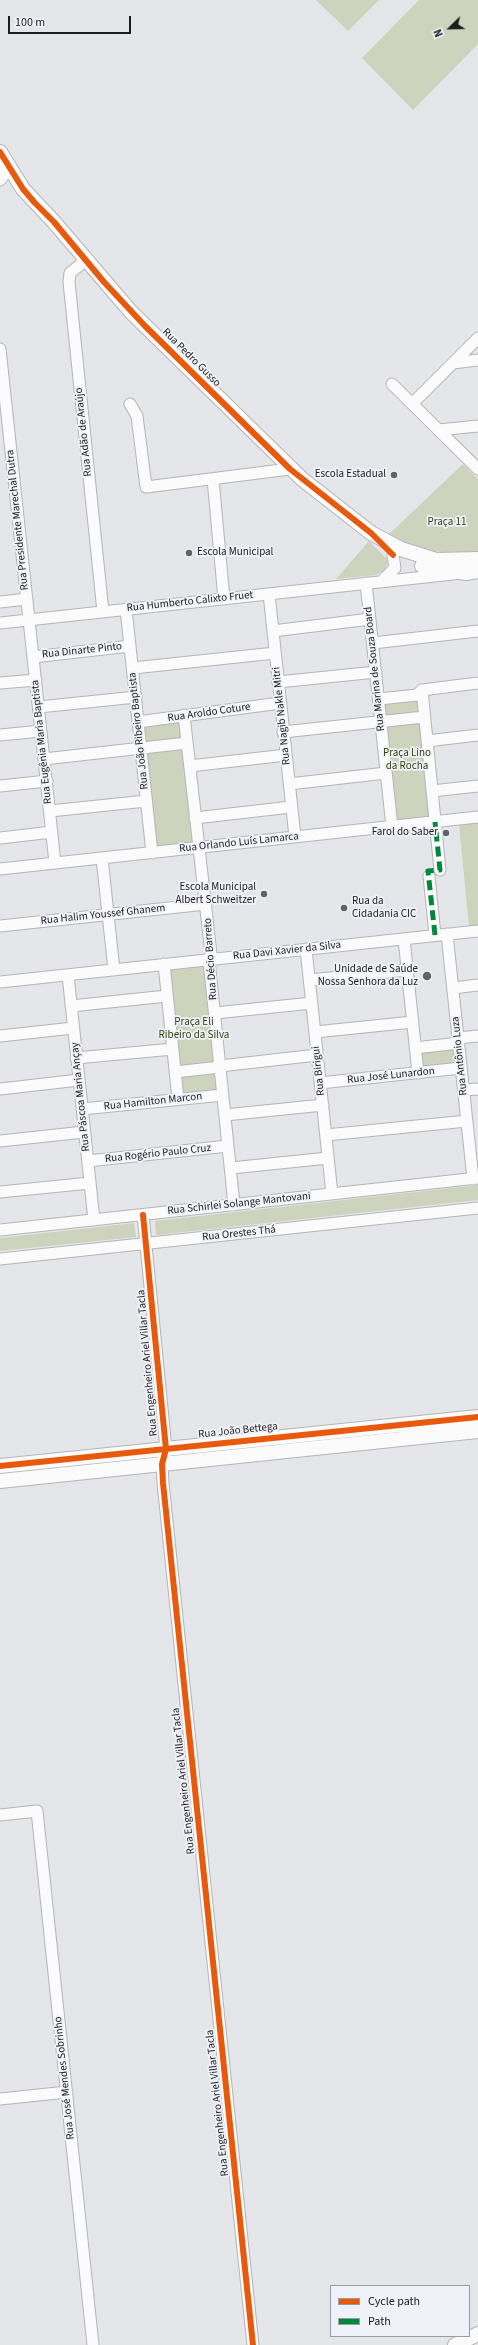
<!DOCTYPE html>
<meta charset="utf-8">
<style>
body{margin:0}
#map{position:relative;width:478px;height:2345px;overflow:hidden;background:#e5e6ea;font-family:"Source Sans 3",sans-serif}
canvas{display:block}
.legend{position:absolute;left:330px;top:2285px;width:140px;height:52px;box-sizing:border-box;background:#f0f2f9;border:1px solid #9b9ca1;margin:0;padding:5px 7px;list-style:none;font-size:12px;color:#1b1c1e}
.legend li{display:flex;align-items:center;gap:8px;height:20px}
.legend b{width:20px;border:1px solid #9b9ca1}
.north{position:absolute;left:430px;top:8px;width:40px;height:40px;-webkit-text-stroke:3px #f0f2f9;paint-order:stroke;rotate:247deg;font-size:11px;font-weight:700;line-height:16px;text-align:center;color:#1b1c1e}
.north::after{content:'';display:block;margin:auto;width:14px;height:18px;background:#1b1c1e;clip-path:polygon(50% 0,100% 100%,50% 72%,0 100%)}
.scale{position:absolute;left:8px;top:16px;width:123px;height:18px;box-sizing:border-box;border:2px solid #1b1c1e;border-top:0;padding-left:5px;font-size:12px;line-height:14px;white-space:nowrap;color:#1b1c1e;-webkit-text-stroke:3px #f0f2f9;paint-order:stroke}
</style>
<div id="map">
<canvas width="478" height="2345"></canvas>
<ul class="legend">
<li><b style="height:5px;background:#e8590c"></b>Cycle path</li>
<li><b style="height:5px;background:#00873e"></b>Path</li>
</ul>
<div class="north">N</div>
<div class="scale">100 m</div>
</div>
<script>
const g = document.querySelector('canvas').getContext('2d');
g.lineJoin = 'round';
function fill(path, color) { g.fillStyle = color; g.fill(path, 'evenodd'); }
function trace(path, color, width, dash) { g.strokeStyle = color; g.lineWidth = width; g.lineCap = dash ? 'butt' : 'round'; g.setLineDash(dash || []); g.stroke(path); }
function drawText(font, color, halo, rows, align = 'center') {
  g.font = font + ' "Source Sans 3",sans-serif'; g.lineWidth = 3.5; g.setLineDash([]); g.textBaseline = 'middle'; g.strokeStyle = halo; g.fillStyle = color; for (const [text, x, y, turn = 0] of rows) {
    g.save(); g.translate(x, y); g.rotate((+turn || 0) * Math.PI / 180); g.textAlign = isNaN(turn) ? turn : align; if (halo) g.strokeText(text, 0, 0); g.fillText(text, 0, 0); g.restore();
  }
}
fill(new Path2D(`
 M 316,0 L 379,0 L 348,31 Z
 M 419,0 L 478,0 L 478,44 L 413,110 L 362,58 Z
 M 463,464 L 478,479 L 478,552 C 444,554 418,552 387,536 Z
 M 369,541 L 388,560 L 386,569 L 376,575 L 336,579 Z
 M 419,698 L 432,818 L 395,822 L 382,702 Z
 M 180,722 L 193,845 L 156,848 L 143,726 Z
 M 478,822 L 478,926 L 469,927 L 459,824 Z
 M 208,965 L 220,1090 L 180,1094 L 167,969 Z
 M 456,1047 L 458,1064 L 421,1068 L 419,1051 Z
 M 478,1185 L 478,1200 L 156,1235 L 155,1221 Z
 M 134,1223 L 136,1237 L 0,1251 L 0,1238 Z`), '#ced3bd');
const minor = new Path2D(`
 M 0,180 L 4,175 L 5,160 L 4,160
 M 86,260 L 70,273 L 69,282 L 103,612
 M 0,349 L 55,863
 M 453,363 L 478,360
 M 392,384 L 478,469
 M 130,404 L 137,416 L 146,487 L 290,469
 M 412,404 L 478,338
 M 439,430 L 478,426
 M 213,479 L 224,599
 M 381,582 L 395,568 L 393,555
 M 366,583 L 392,827
 M 269,594 L 295,837
 M 0,602 L 27,599
 M 126,609 L 152,853
 M 0,623 L 453,574
 M 273,631 L 370,619
 M 373,643 L 478,631
 M 33,657 L 130,646
 M 133,668 L 275,653
 M 278,682 L 376,672
 M 0,683 L 36,680
 M 422,690 L 440,870
 M 379,699 L 417,695 L 422,690 L 478,683
 M 39,707 L 136,697
 M 184,715 L 211,954 L 209,960 L 234,1205
 M 138,722 L 280,703
 M 283,732 L 424,717
 M 0,735 L 41,731
 M 427,741 L 478,735
 M 44,759 L 187,743
 M 190,766 L 286,755
 M 289,784 L 386,773
 M 0,786 L 47,781
 M 432,791 L 478,786
 M 50,811 L 146,801
 M 195,818 L 291,807
 M 0,838 L 52,832
 M 102,858 L 114,970
 M 0,869 L 478,817
 M 429,876 L 435,935
 M 0,926 L 206,904
 M 447,934 L 473,1179
 M 404,939 L 418,1073
 M 306,949 L 332,1194
 M 164,964 L 178,1099
 M 68,975 L 94,1220
 M 310,980 L 407,970
 M 0,982 L 478,931
 M 453,988 L 478,985
 M 71,1006 L 167,996
 M 215,1013 L 312,1003
 M 315,1032 L 413,1022
 M 0,1036 L 73,1028
 M 458,1038 L 478,1036
 M 415,1048 L 459,1043
 M 76,1058 L 173,1049
 M 220,1066 L 317,1055
 M 175,1072 L 220,1067
 M 320,1083 L 461,1068
 M 0,1089 L 79,1080
 M 464,1090 L 478,1089
 M 82,1109 L 223,1095
 M 225,1115 L 323,1105
 M 326,1135 L 467,1121
 M 0,1141 L 84,1132
 M 88,1161 L 228,1146
 M 231,1168 L 328,1158
 M 0,1192 L 90,1183
 M 143,1215 L 165,1439 L 166,1449 L 162,1464 L 163,1483 L 253,2345
 M 0,1230 L 478,1178
 M 0,1259 L 478,1208
 M 0,1815 L 37,1811 L 93,2345
 M 0,2099 L 67,2092`);
const major = new Path2D(`
 M 0,152 L 23,189 L 54,222 L 131,312 L 302,479 L 371,533 L 401,549 L 436,560 L 478,559
 M 422,566 L 466,573 L 478,571
 M 0,1466 L 478,1417
 M 0,1481 L 478,1431
 M 455,2345 L 478,2334`);
trace(minor, '#b5b5b8', 13);
trace(major, '#b5b5b8', 16);
trace(minor, '#fbfbfc', 11);
trace(major, '#fbfbfc', 14);
trace(new Path2D(`
 M 435,935 L 428,871 L 440,870 L 435,822`), '#00873e', 5, [10, 5]);
trace(new Path2D(`
 M 0,152 L 23,189 L 35,203 L 54,222 L 104,282 L 145,326 L 290,469 L 371,533 L 393,555
 M 143,1215 L 165,1439 L 166,1449 L 162,1464 L 163,1483 L 253,2345
 M 0,1466 L 478,1417`), '#e8590c', 6);
for (const [x, y, r, color] of [
 [394,475,4,"#626365"],
 [189,553,4,"#626365"],
 [446,833,4,"#626365"],
 [264,894,4,"#626365"],
 [344,908,4,"#626365"],
 [427,976,5,"#626365"]
]) { const dot = new Path2D(); dot.arc(x, y, r, 0, 2 * Math.PI); g.fillStyle = color; g.fill(dot); trace(dot, '#f0f2f9', 1.5); }
drawText('11px', '#1b1c1e', '#f0f2f9', [
 ["Rua Pedro Gusso",191,358,45],
 ["Rua Adão de Araújo",84,432,-96],
 ["Rua Presidente Marechal Dutra",18,520,-96],
 ["Rua Humberto Calixto Fruet",190,602,-6],
 ["Rua Dinarte Pinto",82,651,-6],
 ["Rua Marina de Souza Board",375,669,-96],
 ["Rua Aroldo Coture",209,713,-8],
 ["Rua Nagib Nakle Mitri",282,716,-96],
 ["Rua João Ribeiro Baptista",139,731,-96],
 ["Rua Eugênia Maria Baptista",42,742,-96],
 ["Rua Orlando Luís Lamarca",239,843,-6],
 ["Rua Halim Youssef Ghanem",103,915,-6],
 ["Rua Davi Xavier da Silva",287,951,-6],
 ["Rua Décio Barreto",211,959,-94],
 ["Rua Antônio Luza",460,1056,-96],
 ["Rua Birigui",319,1071,-96],
 ["Rua José Lunardon",391,1076,-6],
 ["Rua Páscoa Maria Ançay",81,1097,-96],
 ["Rua Hamilton Marcon",153,1102,-6],
 ["Rua Rogério Paulo Cruz",158,1154,-6],
 ["Rua Schirlei Solange Mantovani",239,1204,-6],
 ["Rua Orestes Thá",239,1234,-6],
 ["Rua Engenheiro Ariel Villar Tacla",148,1363,-95],
 ["Rua João Bettega",238,1431,-6],
 ["Rua Engenheiro Ariel Villar Tacla",184,1781,-96],
 ["Rua José Mendes Sobrinho",65,2078,-96],
 ["Rua Engenheiro Ariel Villar Tacla",218,2103,-96]
]);
drawText('11px', '#1b1c1e', '#f0f2f9', [
 ["Escola Estadual",386,475],
 ["Escola Municipal",197,553,"left"],
 ["Farol do Saber",438,833],
 ["Escola Municipal",256,888],
 ["Albert Schweitzer",256,901],
 ["Rua da",352,902,"left"],
 ["Cidadania CIC",352,915,"left"],
 ["Unidade de Saúde",418,970],
 ["Nossa Senhora da Luz",418,983]
], 'right');
drawText('11px', '#38400f', '#f0f2f9', [
 ["Praça 11",447,523],
 ["Praça Lino",407,754],
 ["da Rocha",407,767],
 ["Praça Eli",194,1023],
 ["Ribeiro da Silva",194,1036]
]);
</script>
